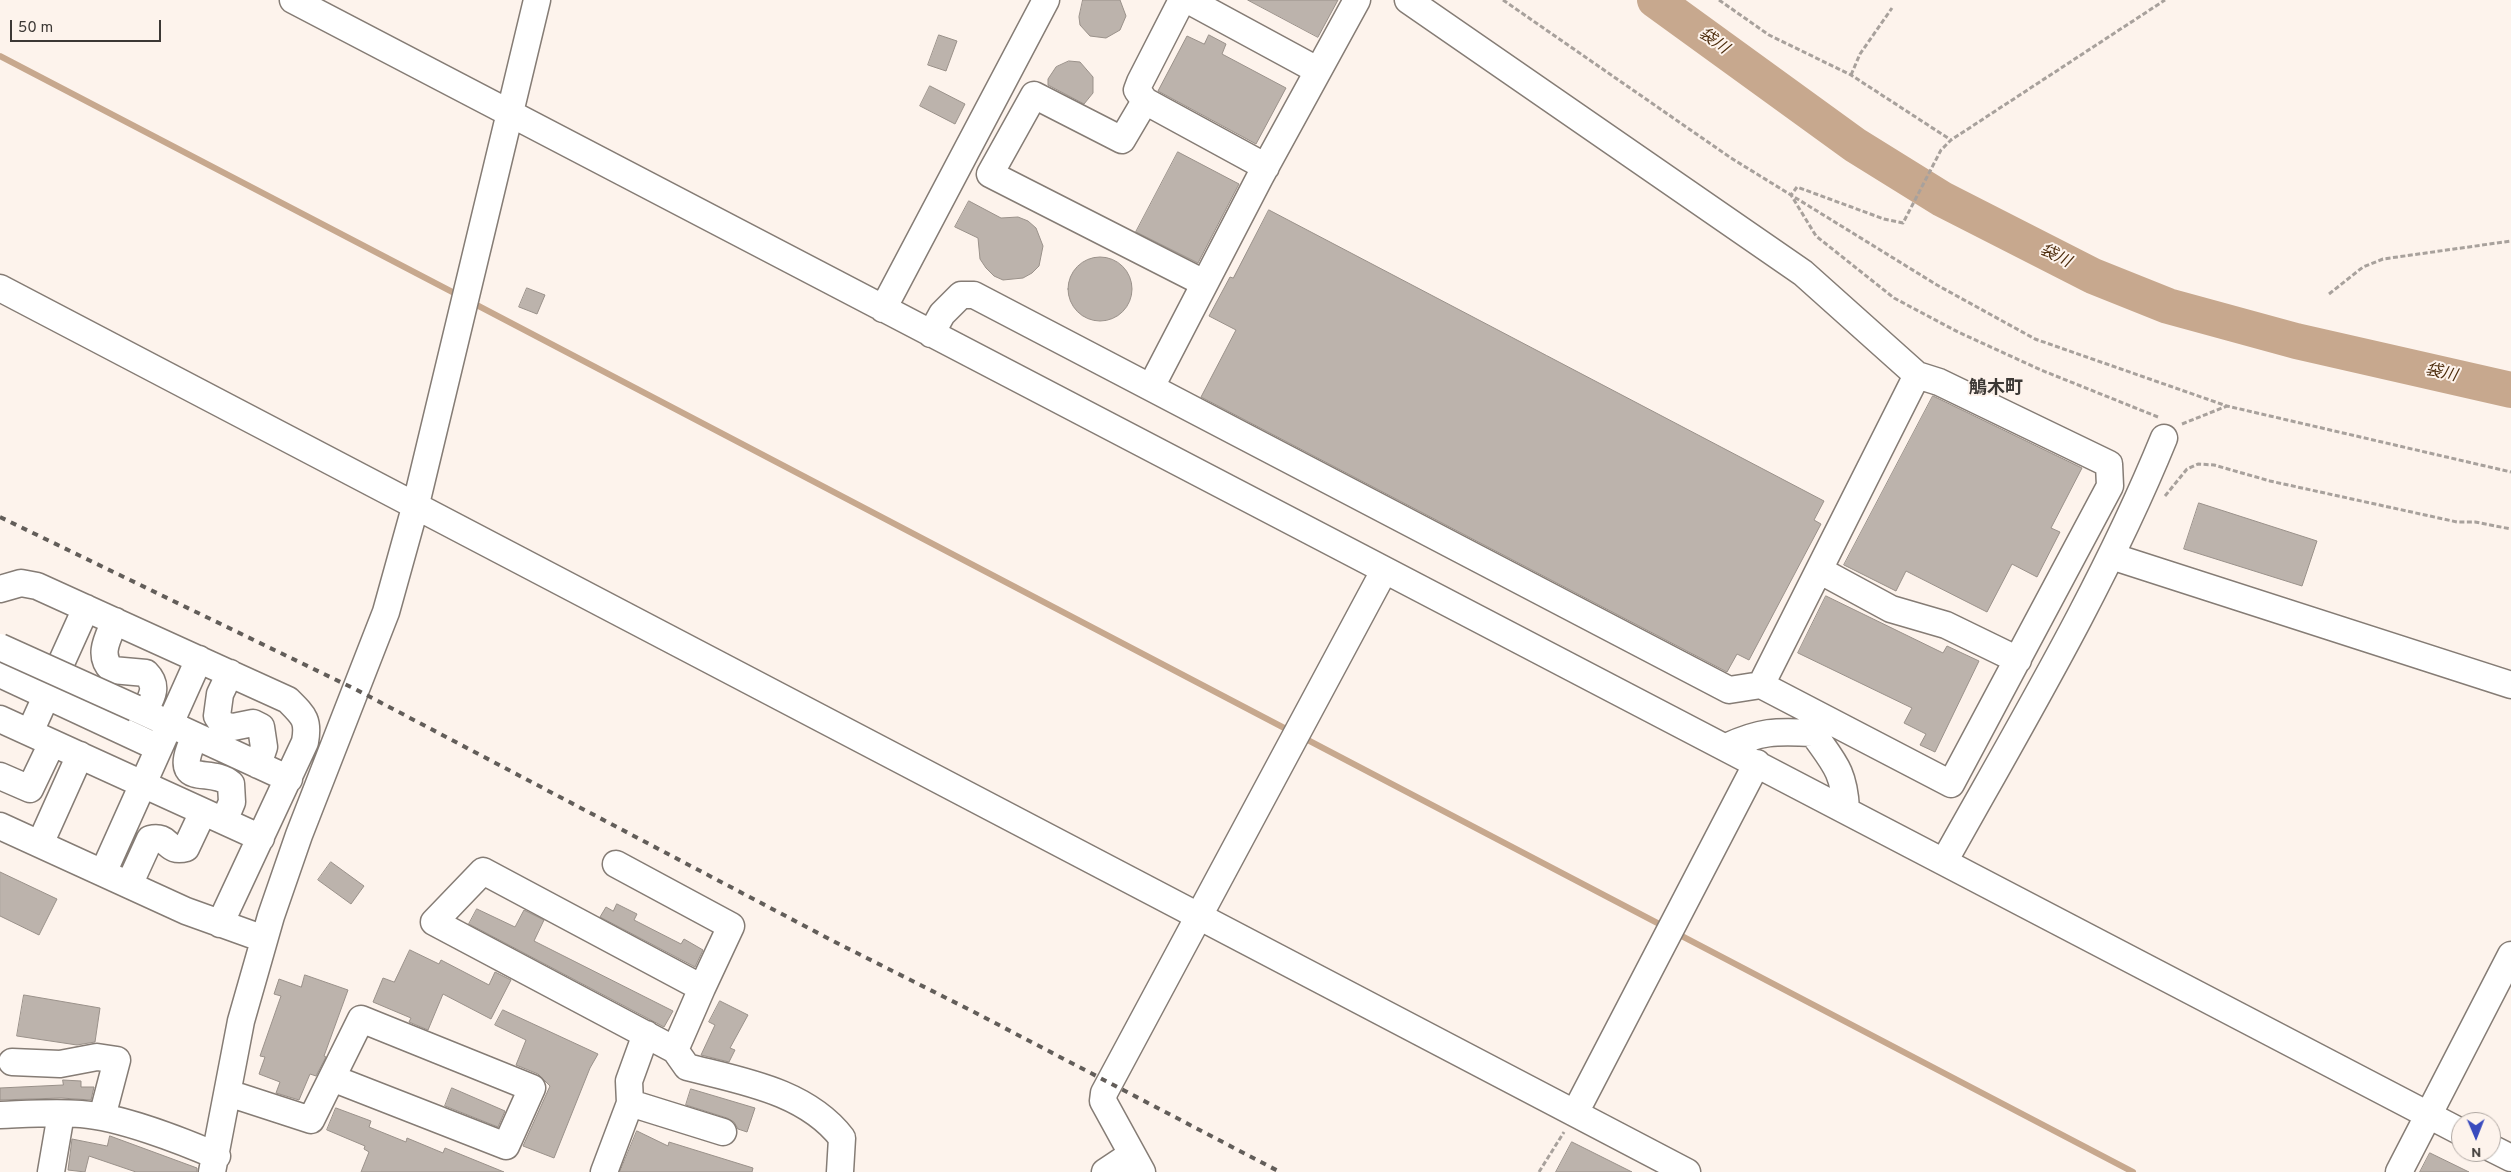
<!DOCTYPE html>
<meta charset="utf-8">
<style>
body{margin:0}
#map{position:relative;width:2511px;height:1172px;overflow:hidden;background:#fdf3ec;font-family:Overpass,sans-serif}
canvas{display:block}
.north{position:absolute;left:2451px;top:1112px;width:50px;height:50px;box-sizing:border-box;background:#fdf3ec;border:1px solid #b0a8a3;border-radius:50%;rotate:179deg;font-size:14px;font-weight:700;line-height:20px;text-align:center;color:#3c3835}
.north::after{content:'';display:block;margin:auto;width:18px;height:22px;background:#394bbe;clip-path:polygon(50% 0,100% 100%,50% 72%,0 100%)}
.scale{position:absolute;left:10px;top:20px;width:151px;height:22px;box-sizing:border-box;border:2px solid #3c3835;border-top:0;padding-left:6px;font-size:15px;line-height:18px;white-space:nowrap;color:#3c3835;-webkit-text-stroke:4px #fdf3ec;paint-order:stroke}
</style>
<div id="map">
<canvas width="2511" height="1172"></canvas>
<div class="north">N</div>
<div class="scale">50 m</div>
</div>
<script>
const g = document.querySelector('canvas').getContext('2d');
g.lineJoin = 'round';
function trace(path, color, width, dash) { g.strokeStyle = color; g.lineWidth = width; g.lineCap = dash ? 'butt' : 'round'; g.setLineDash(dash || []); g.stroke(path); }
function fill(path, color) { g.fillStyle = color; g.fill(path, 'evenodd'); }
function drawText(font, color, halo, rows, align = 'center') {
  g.font = font + ' Overpass,"Noto Sans JP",sans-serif'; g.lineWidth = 4; g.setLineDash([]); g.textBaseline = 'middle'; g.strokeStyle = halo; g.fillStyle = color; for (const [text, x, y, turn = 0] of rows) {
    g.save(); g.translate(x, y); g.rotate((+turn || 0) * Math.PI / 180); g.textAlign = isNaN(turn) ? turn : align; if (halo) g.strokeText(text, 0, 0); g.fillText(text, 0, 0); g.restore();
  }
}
trace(new Path2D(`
 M 0,56 L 460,296
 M 471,302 L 1290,731
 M 1302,737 L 1665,927
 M 1676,933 L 2133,1172`), '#c7a88e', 6);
trace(new Path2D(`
 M 1655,0 L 1855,145 L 1942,199 L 2093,276 L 2168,306 L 2296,341 L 2511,390`), '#c7a88e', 36);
const building = new Path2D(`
 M 1083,0 L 1120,0 L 1126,16 L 1120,30 L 1106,38 L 1090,36 L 1080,25 L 1079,17 Z
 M 1248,0 L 1338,0 L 1318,37 Z
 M 939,35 L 957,41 L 946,71 L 928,65 Z
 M 1209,35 L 1226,44 L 1222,54 L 1286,88 L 1256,144 L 1158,91 L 1187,36 L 1204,44 Z
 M 1069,61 L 1080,62 L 1093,77 L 1093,93 L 1084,104 L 1048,85 L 1048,79 L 1056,67 Z
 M 930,86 L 965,104 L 955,124 L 920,106 Z
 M 1178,152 L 1239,184 L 1198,263 L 1136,232 Z
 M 969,201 L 1001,218 L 1018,217 L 1028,221 L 1036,228 L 1043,246 L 1039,266 L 1032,273 L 1023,278 L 1003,280 L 994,276 L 986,268 L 980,259 L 978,238 L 955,227 Z
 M 1269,210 L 1824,501 L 1814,520 L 1821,524 L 1749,660 L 1737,654 L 1727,672 L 1201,397 L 1236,330 L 1209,316 L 1230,277 L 1233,278 Z
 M1068 289a32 32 0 1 1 64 0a32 32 0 1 1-64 0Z
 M 527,288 L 545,295 L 537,314 L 519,307 Z
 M 1933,396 L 2082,468 L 2051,528 L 2060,532 L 2037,577 L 2012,564 L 1987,612 L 1906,571 L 1896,591 L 1844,565 Z
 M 2199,503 L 2317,541 L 2302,586 L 2184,549 Z
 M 1826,596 L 1943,653 L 1947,646 L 1979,661 L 1935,752 L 1920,745 L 1926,734 L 1904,723 L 1912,708 L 1798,653 Z
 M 331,862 L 364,886 L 351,904 L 318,880 Z
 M 0,872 L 57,899 L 39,935 L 0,916 Z
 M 617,904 L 637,914 L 634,920 L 681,944 L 684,939 L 703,950 L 695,967 L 600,917 L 606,907 L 613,911 Z
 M 477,909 L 515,927 L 524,910 L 544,920 L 534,941 L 673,1011 L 664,1027 L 469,924 Z
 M 410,950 L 439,964 L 441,960 L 489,985 L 495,972 L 511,980 L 491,1019 L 443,994 L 428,1030 L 409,1022 L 411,1018 L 373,1002 L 383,978 L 394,982 Z
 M 305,975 L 348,990 L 324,1056 L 326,1057 L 316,1076 L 310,1074 L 299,1100 L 276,1093 L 280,1082 L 259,1074 L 265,1057 L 260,1056 L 281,996 L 274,994 L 279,979 L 301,987 Z
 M 24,995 L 100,1008 L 95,1042 L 77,1045 L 17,1036 Z
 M 720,1001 L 748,1015 L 730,1048 L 735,1050 L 729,1062 L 701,1055 L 715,1025 L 709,1022 Z
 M 503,1010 L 598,1054 L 590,1068 L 554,1158 L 523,1146 L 550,1086 L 538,1074 L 516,1065 L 526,1040 L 495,1025 Z
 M 63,1080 L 81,1081 L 81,1087 L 94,1087 L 91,1100 L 61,1098 L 0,1100 L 0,1088 L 63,1085 Z
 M 452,1088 L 505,1111 L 498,1127 L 445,1106 Z
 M 691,1089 L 755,1108 L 747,1132 L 738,1129 L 734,1122 L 727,1118 L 686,1105 Z
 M 336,1108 L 371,1121 L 369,1127 L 406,1142 L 407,1138 L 443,1153 L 445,1148 L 504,1172 L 361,1172 L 369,1152 L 364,1149 L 365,1146 L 327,1130 Z
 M 637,1131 L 668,1146 L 669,1142 L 753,1168 L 752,1172 L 620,1172 Z
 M 110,1136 L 197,1168 L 197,1172 L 136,1172 L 89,1156 L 85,1172 L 68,1170 L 72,1139 L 107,1146 Z
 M 1572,1142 L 1632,1172 L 1556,1172 Z
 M 2430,1153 L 2469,1172 L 2420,1172 Z`);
fill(building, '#bcb3ac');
trace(building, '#9a918a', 1);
const minor = new Path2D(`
 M 293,0 L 2461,1132
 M 1182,0 L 1140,82 L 1137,90 L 1145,101 L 1122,140 L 1034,95 L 990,174 L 1204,283
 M 1188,0 L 1317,70
 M 1408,0 L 1803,273 L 1917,375 L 1939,382 L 2109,464 L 2110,486 L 1951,784 L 1761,685 L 1917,375
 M 1145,101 L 1266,167
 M 0,288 L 1687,1172
 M 883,309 L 1046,0
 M 931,334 L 942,314 L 961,295 L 974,295 L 1729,690 L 1761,685
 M 1151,387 L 1260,177 L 1357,0
 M 2111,556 L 2511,685
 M 1819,570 L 1891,609 L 1946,625 L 2018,660
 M 0,589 L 21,583 L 37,586 L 288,700 C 304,716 309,720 305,742 L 220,924
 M 115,621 C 108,638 97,655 112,670 L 146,673 C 159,686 152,697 144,712
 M 230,673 L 220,694 L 217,716 L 223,725 L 233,727 L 253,723 L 261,727 L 264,747 L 258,765
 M 0,674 L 159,748
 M 135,708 L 289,779
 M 0,719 L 261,838
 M 30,732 L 86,608
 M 1813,733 C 1834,763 1844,771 1846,809
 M 195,736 C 169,792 210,765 231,784 L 232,802 L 224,821
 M 1726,747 C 1761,731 1775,731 1813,733
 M 0,776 L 30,789 L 52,743
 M 0,826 L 186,911 L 264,939
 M 40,844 L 80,755
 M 1945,860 C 2022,722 2104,585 2164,438
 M 616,864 L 731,926 L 702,988
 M 103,873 L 199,659
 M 129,885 L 150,839 C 170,834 166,854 186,848 L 203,812
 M 675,1050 L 702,988 L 483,871 L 434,922 L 675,1050 L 687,1067 C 741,1081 806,1091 842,1138 L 840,1172
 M 12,1062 L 60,1064 L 97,1057 L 117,1060 L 102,1117
 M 228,1093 L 311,1120 L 361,1019 L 532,1088 L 506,1146 L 332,1078
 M 630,1103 L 723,1132
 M 1575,1113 L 1757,763
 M 0,1115 C 27,1114 54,1112 81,1114 C 120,1117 180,1140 217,1156
 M 2491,1148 L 2511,1158
 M 51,1172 L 61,1114
 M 212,1172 L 241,1021 L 271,916 L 299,835 L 386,612 L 416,504 L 537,0
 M 604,1172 L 630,1103 L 629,1081 L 646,1034
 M 1105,1172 L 1132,1154
 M 1142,1172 L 1103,1101 L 1104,1093 L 1384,571
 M 2399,1172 L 2511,955`);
trace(minor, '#857c75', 29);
trace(new Path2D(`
 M 1503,0 L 1731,158 L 1937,285 L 2035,339 L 2227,406 L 2511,472
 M 1719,0 L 1769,35 L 1851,75 L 1951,140
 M 1851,75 L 1860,54 L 1892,8
 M 2329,294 L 2363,267 L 2383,259 L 2511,241
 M 2158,417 L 2041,370 L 1958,332 L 1894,298 L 1816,236 L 1791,195 L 1797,187 L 1884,219 L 1903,223 L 1941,150 L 1951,140 L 2165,0
 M 2182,424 L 2227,406
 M 2165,496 L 2187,469 L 2198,464 L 2214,465 L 2270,481 L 2457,522 L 2475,522 L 2511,529
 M 1539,1172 L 1564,1132`), '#a8a19c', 3, [5, 2.5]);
trace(minor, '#fff', 26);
trace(new Path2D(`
 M 0,517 L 357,690 L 835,942 L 974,1012 L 1280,1172`), '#625d59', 4, [6, 6]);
const minorBridge = new Path2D(`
 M 0,647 L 135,708`);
trace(minorBridge, '#857c75', 29, []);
trace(minorBridge, '#fff', 26);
drawText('italic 16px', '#4d2c0c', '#fdf3ec', [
 ["袋川",1713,42,36],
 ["袋川",2055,257,27],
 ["袋川",2441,374,13]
]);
drawText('bold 18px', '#3c3835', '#fdf3ec', [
 ["鵤木町",1996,389]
]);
</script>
